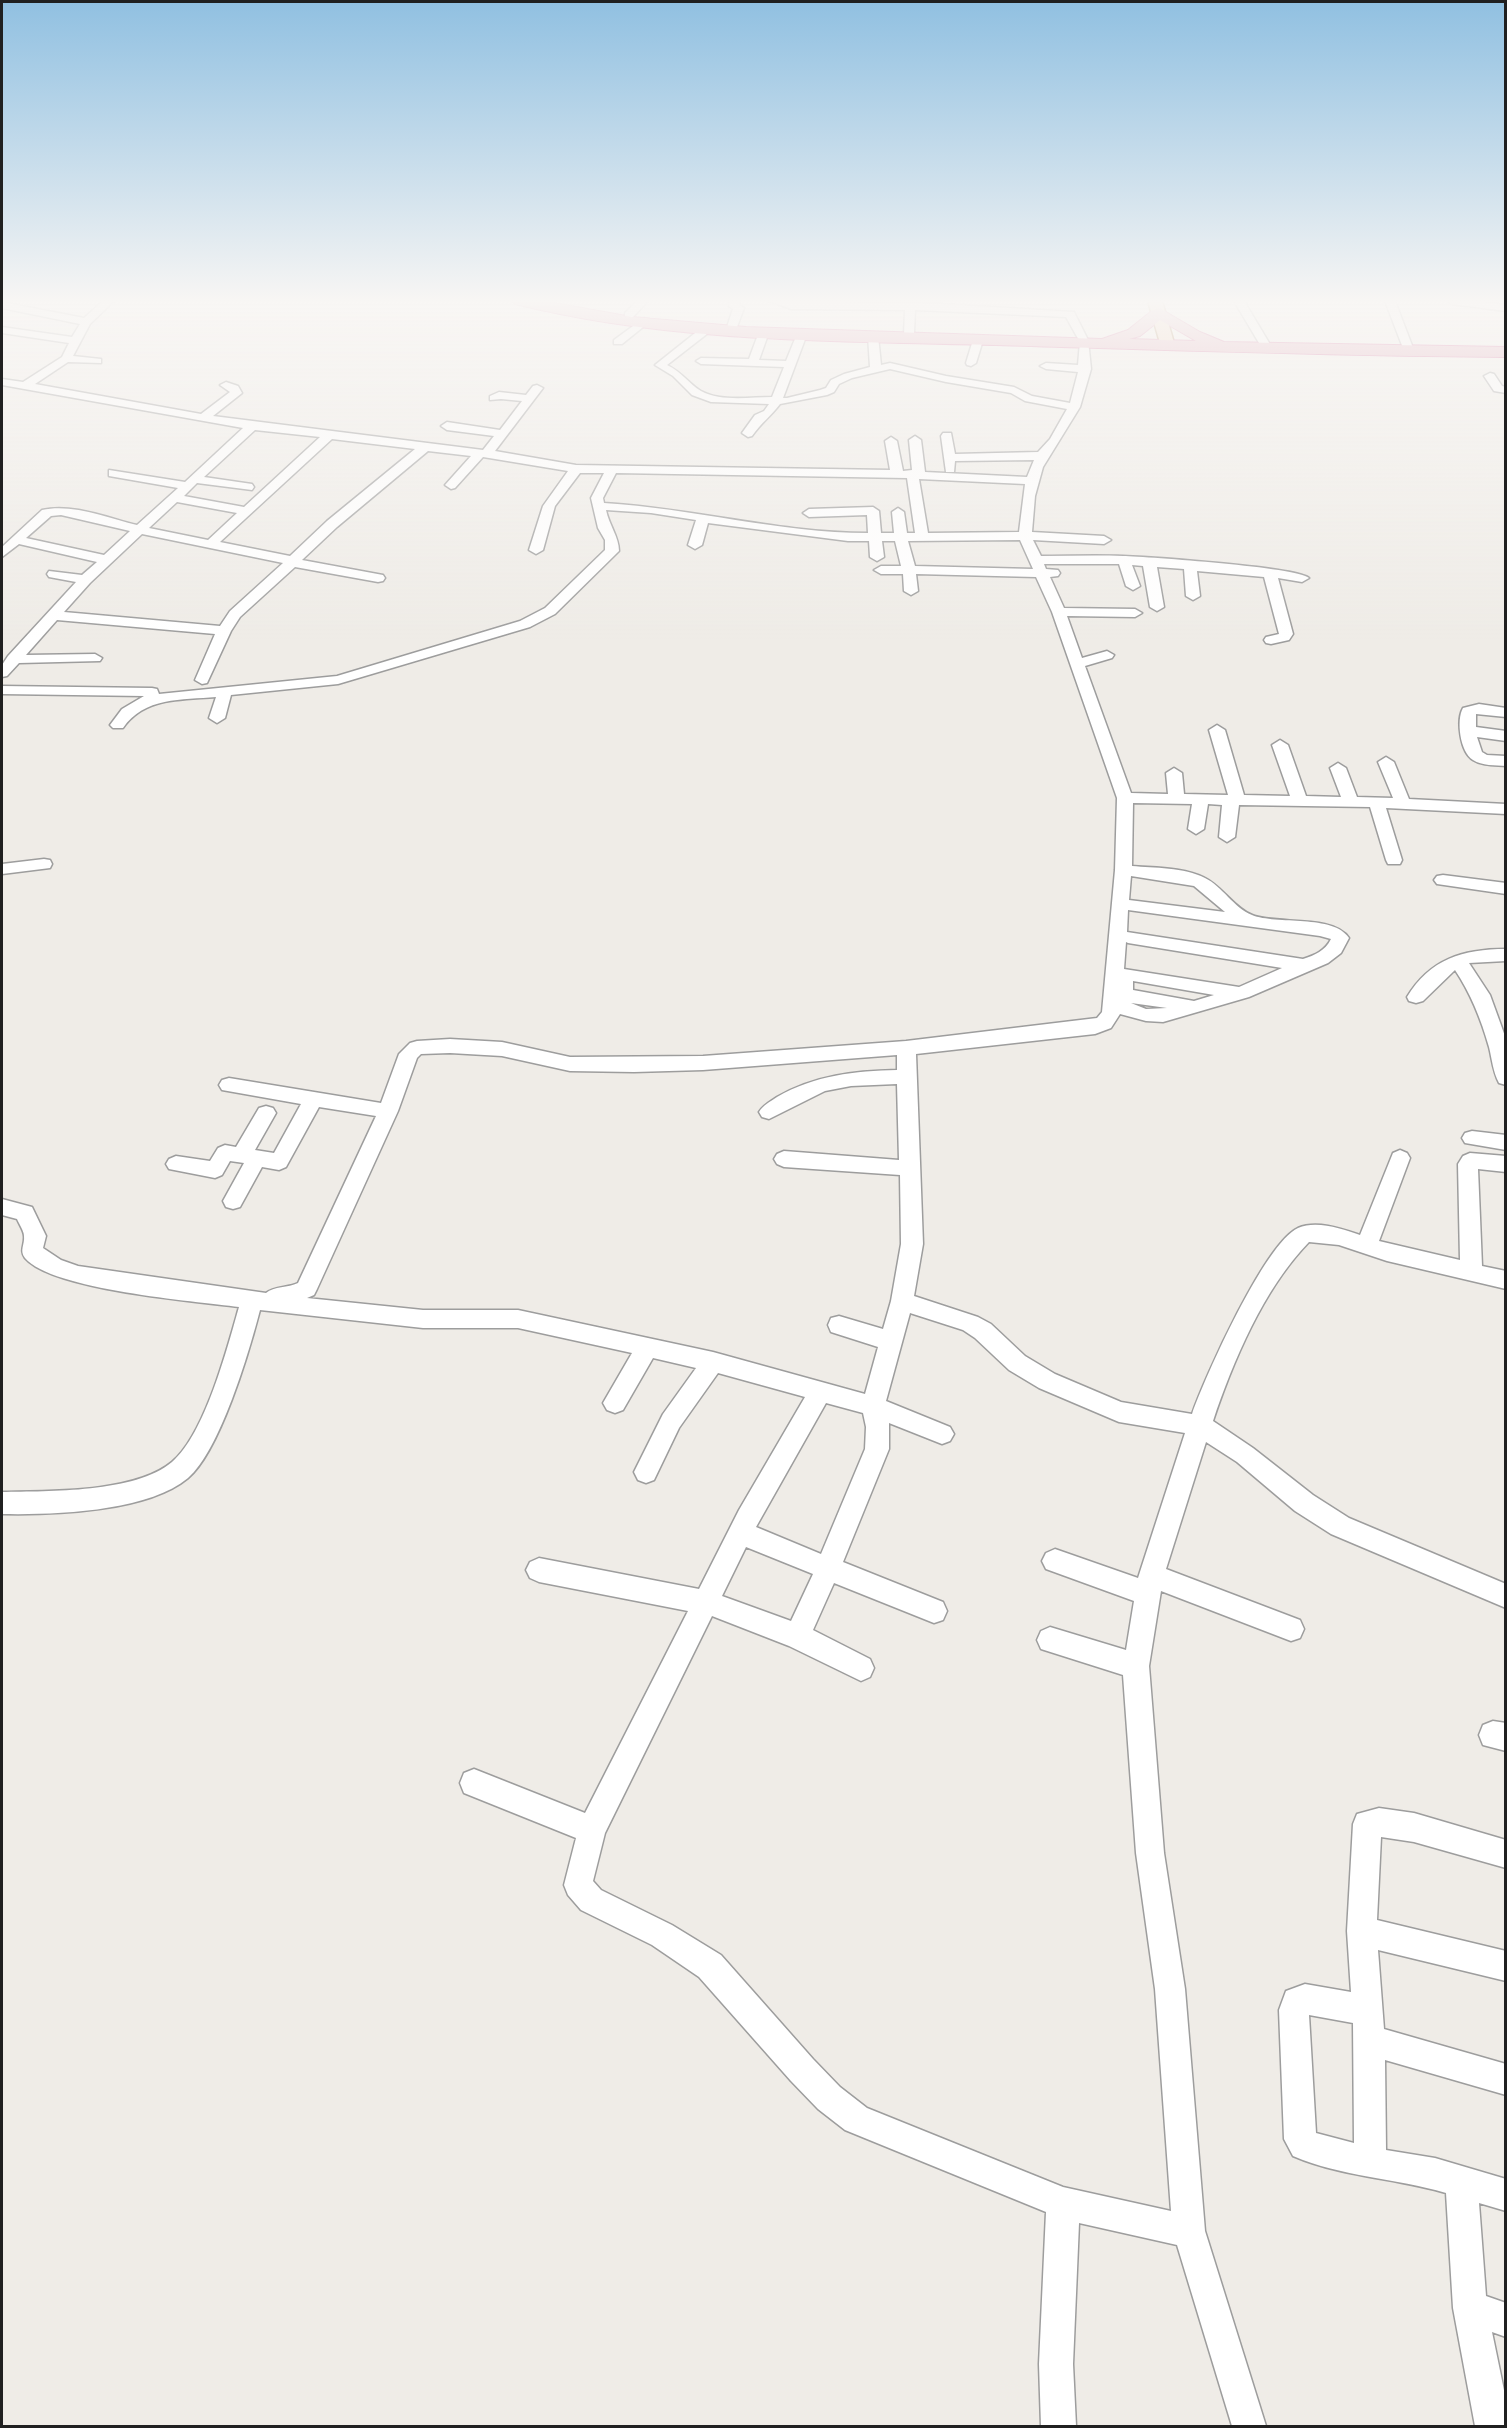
<!DOCTYPE html>
<style>
body{margin:0}
#map{position:relative;width:1507px;height:2428px;overflow:hidden;background:#efece7;font-family:Raleway,sans-serif}
canvas{display:block}
.frame{position:absolute;inset:0;border:3px solid #202020;pointer-events:none}
</style>
<div id="map">
<canvas width="1507" height="2428"></canvas>
<div class="frame"></div>
</div>
<script>
const g = document.querySelector('canvas').getContext('2d');
g.lineJoin = 'round';
function trace(path, color, width, dash) { g.strokeStyle = color; g.lineWidth = width; g.lineCap = dash ? 'butt' : 'round'; g.setLineDash(dash || []); g.stroke(path); }
function fill(path, color) { g.fillStyle = color; g.fill(path, 'evenodd'); }
const minor = new Path2D(`
 M 103,301 L 114,301 L 90,324 L 73,356 L 101,359 L 101,363 L 68,362 L 35,384 L 201,414 L 230,392 L 220,385 L 226,382 L 238,386 L 242,393 L 213,416 L 483,450 L 494,436 L 447,430 L 441,426 L 447,422 L 500,430 L 522,401 L 501,399 L 490,400 L 490,396 L 499,392 L 526,395 L 533,386 L 537,385 L 543,388 L 495,451 L 576,465 L 890,470 L 885,441 L 891,437 L 897,441 L 903,471 L 912,470 L 909,440 L 915,436 L 921,440 L 925,472 L 1027,477 L 1034,460 L 955,461 L 954,472 L 946,472 L 941,436 L 943,433 L 951,433 L 955,454 L 1038,452 L 1050,439 L 1067,409 L 1025,401 L 1011,393 L 946,382 L 890,369 L 852,378 L 839,384 L 834,392 L 827,395 L 780,404 C 771,416 761,423 752,436 L 748,437 L 742,433 L 755,415 L 764,411 L 769,404 L 711,402 L 692,395 L 673,376 L 655,365 L 704,326 L 712,326 L 712,330 L 667,365 C 682,372 689,384 701,391 C 721,402 750,397 772,397 L 784,367 L 701,364 L 696,361 L 701,358 L 749,359 L 759,332 L 764,329 L 769,332 L 759,360 L 786,361 L 797,334 L 802,331 L 806,332 L 807,334 L 783,398 L 787,398 L 820,390 L 826,388 L 831,380 L 844,374 L 870,367 L 868,336 L 873,333 L 878,336 L 881,365 L 890,363 L 946,376 L 1014,387 L 1032,396 L 1070,403 L 1078,372 L 1046,369 L 1040,366 L 1046,363 L 1078,365 L 1080,342 L 1066,317 L 915,310 L 914,334 L 909,337 L 904,334 L 905,310 L 791,309 L 769,301 L 942,304 L 1074,312 L 1088,340 L 1091,369 L 1080,407 L 1043,467 L 1035,496 L 1032,532 L 1104,536 L 1111,540 L 1104,544 L 1033,540 L 1041,556 C 1068,556 1096,555 1123,556 C 1148,557 1298,567 1309,578 L 1302,582 L 1278,578 L 1293,634 L 1289,640 L 1271,644 L 1266,643 L 1264,640 L 1266,637 L 1279,634 L 1264,577 L 1197,571 L 1200,596 L 1193,600 L 1186,596 L 1184,569 L 1157,567 L 1164,607 L 1157,611 L 1150,607 L 1143,566 L 1132,565 L 1140,586 L 1133,590 L 1126,586 L 1119,564 L 1044,564 L 1046,569 L 1058,570 L 1060,573 L 1058,576 L 1050,577 L 1064,608 L 1135,609 L 1142,613 L 1135,617 L 1067,616 L 1082,658 L 1107,651 L 1114,655 L 1112,658 L 1085,666 L 1131,793 L 1168,794 L 1166,773 L 1174,768 L 1182,773 L 1184,794 L 1228,795 L 1209,730 L 1217,725 L 1225,730 L 1244,795 L 1290,796 L 1272,745 L 1280,740 L 1288,745 L 1306,796 L 1341,797 L 1330,768 L 1338,763 L 1346,768 L 1357,797 L 1393,798 L 1378,762 L 1386,757 L 1394,762 L 1409,799 L 1506,804 L 1506,814 L 1386,808 L 1402,860 L 1400,864 L 1388,864 L 1386,860 L 1370,807 L 1239,805 L 1235,837 L 1227,842 L 1219,837 L 1222,805 L 1208,804 L 1204,829 L 1196,834 L 1188,829 L 1192,804 L 1133,803 L 1132,866 C 1154,868 1184,867 1205,878 C 1222,886 1234,908 1252,915 C 1276,925 1334,914 1349,938 L 1341,953 L 1328,963 L 1249,997 L 1163,1022 L 1146,1021 L 1120,1014 L 1111,1028 L 1095,1034 L 916,1054 L 923,1244 L 914,1296 L 978,1317 L 991,1324 L 1025,1356 L 1055,1374 L 1121,1402 L 1192,1414 C 1205,1377 1265,1243 1298,1228 C 1317,1220 1342,1229 1360,1235 L 1393,1153 L 1400,1150 L 1407,1153 L 1410,1158 L 1379,1241 L 1460,1260 L 1458,1164 L 1463,1156 L 1470,1153 L 1506,1156 L 1506,1172 L 1478,1169 L 1482,1266 L 1506,1271 L 1506,1289 L 1387,1261 L 1339,1245 L 1309,1242 C 1264,1288 1233,1361 1213,1421 L 1253,1448 L 1313,1495 L 1349,1518 L 1506,1584 L 1506,1608 L 1331,1534 L 1295,1511 L 1237,1462 L 1206,1442 L 1166,1569 L 1300,1620 L 1304,1629 L 1300,1638 L 1291,1641 L 1161,1591 L 1149,1666 L 1164,1853 L 1185,1989 L 1205,2231 L 1266,2426 L 1232,2426 L 1177,2245 L 1079,2223 L 1073,2364 L 1076,2426 L 1041,2426 L 1039,2364 L 1046,2212 L 845,2130 L 818,2109 L 791,2081 L 699,1977 L 652,1945 L 581,1910 L 568,1895 L 564,1885 L 576,1838 L 464,1793 L 460,1783 L 464,1773 L 474,1769 L 585,1813 L 688,1611 L 539,1582 L 530,1578 L 526,1570 L 530,1562 L 539,1558 L 699,1589 L 739,1510 L 805,1397 L 718,1373 L 679,1428 L 654,1480 L 646,1483 L 638,1480 L 634,1472 L 663,1414 L 696,1368 L 653,1358 L 623,1410 L 615,1413 L 607,1410 L 603,1403 L 632,1353 L 518,1328 L 423,1328 L 260,1310 C 249,1352 220,1451 188,1478 C 147,1512 54,1515 2,1514 L 2,1492 C 49,1491 135,1493 172,1462 C 205,1434 227,1349 239,1307 C 194,1301 52,1290 25,1258 C 19,1250 25,1245 24,1236 C 24,1231 19,1224 17,1219 L 2,1215 L 2,1199 L 32,1207 L 46,1236 L 43,1248 L 61,1260 L 78,1266 L 266,1293 C 274,1286 288,1288 298,1283 L 376,1116 L 319,1107 L 286,1167 L 279,1170 L 262,1167 L 240,1207 L 233,1209 L 226,1207 L 223,1201 L 244,1163 L 230,1161 L 222,1175 L 215,1178 L 169,1169 L 166,1164 L 169,1159 L 176,1156 L 210,1161 L 218,1148 L 225,1145 L 236,1147 L 259,1108 L 266,1106 L 273,1108 L 276,1113 L 255,1150 L 274,1153 L 301,1104 L 222,1090 L 219,1085 L 222,1080 L 229,1078 L 381,1103 L 399,1054 L 410,1043 L 417,1041 L 450,1039 L 502,1042 L 570,1057 L 703,1056 L 906,1041 L 1097,1018 L 1102,1012 L 1115,870 L 1117,798 L 1052,612 L 1036,577 L 916,574 L 918,591 L 911,595 L 904,591 L 903,574 L 881,574 L 874,570 L 881,566 L 901,566 L 895,541 L 882,541 L 884,557 L 877,561 L 870,557 L 869,541 L 848,541 L 708,523 L 702,545 L 695,549 L 688,545 L 696,520 L 651,513 L 606,510 C 609,525 619,537 619,551 L 555,614 L 530,627 L 338,684 L 231,695 L 225,718 L 217,723 L 209,718 L 216,697 C 182,700 144,697 123,728 L 113,728 L 110,725 L 122,709 L 144,696 L 2,694 L 2,686 L 152,688 L 157,689 L 159,694 L 337,676 L 520,621 L 545,608 L 605,550 L 605,540 L 598,528 L 591,498 L 604,473 L 580,473 L 555,506 L 543,550 L 536,554 L 529,550 L 543,506 L 568,471 L 483,457 L 455,488 L 451,489 L 445,485 L 471,456 L 428,451 L 337,527 L 302,560 L 383,575 L 385,578 L 383,581 L 378,582 L 295,567 L 240,617 L 231,631 L 207,683 L 202,684 L 195,680 L 215,634 L 57,620 L 26,655 L 95,654 L 102,658 L 100,661 L 19,663 L 7,676 L 2,677 L 2,665 L 8,656 L 76,582 L 49,577 L 47,574 L 49,571 L 82,575 L 97,562 L 19,544 L 2,557 L 2,547 L 42,510 C 72,503 108,518 137,525 L 178,488 L 109,476 L 109,470 L 185,482 L 243,428 L 2,385 L 2,379 L 23,382 L 62,357 L 69,343 L 2,333 L 2,327 L 72,337 L 80,324 L 2,308 L 2,302 L 84,318 ZM 255,430 L 320,437 L 244,507 L 184,496 L 197,483 L 252,490 L 254,487 L 252,484 L 204,477 ZM 332,439 L 415,449 L 327,521 L 290,556 L 220,542 ZM 616,473 L 907,478 L 915,533 L 907,533 L 904,512 L 898,508 L 892,512 L 894,533 L 881,533 L 879,511 L 873,507 L 809,509 L 803,513 L 809,517 L 867,515 L 868,533 C 779,533 692,508 604,503 L 603,498 ZM 919,479 L 1025,484 L 1019,532 L 928,533 ZM 177,502 L 237,513 L 208,540 L 149,528 ZM 61,515 L 130,531 L 104,555 L 26,538 L 51,516 ZM 142,534 L 283,563 L 230,611 L 220,626 L 64,612 L 90,583 ZM 1020,540 L 1033,569 L 915,566 L 908,541 ZM 1131,876 L 1194,886 L 1225,912 L 1129,900 ZM 1128,910 L 1320,936 L 1331,939 C 1325,951 1315,955 1303,959 L 1127,932 ZM 1126,942 L 1128,943 L 1282,968 L 1239,987 L 1124,969 ZM 1133,981 L 1214,995 L 1194,1001 L 1133,990 ZM 1131,1003 L 1167,1008 L 1146,1009 ZM 450,1053 L 502,1056 L 570,1071 L 634,1072 L 703,1070 L 897,1055 L 897,1070 C 855,1071 815,1075 777,1097 C 770,1102 763,1105 759,1112 L 762,1117 L 769,1119 L 825,1091 L 851,1086 L 897,1084 L 899,1160 L 784,1151 L 777,1154 L 774,1159 L 777,1164 L 784,1167 L 900,1175 L 901,1244 L 891,1301 L 883,1329 L 839,1316 L 831,1318 L 828,1325 L 831,1332 L 878,1347 L 865,1394 L 713,1352 L 518,1310 L 423,1310 L 307,1298 L 314,1295 L 317,1289 L 398,1111 L 417,1058 L 421,1054 ZM 910,1313 L 963,1330 L 975,1338 L 1009,1370 L 1039,1388 L 1119,1422 L 1185,1433 L 1138,1578 L 1055,1549 L 1046,1553 L 1042,1561 L 1046,1569 L 1134,1601 L 1126,1650 L 1050,1627 L 1041,1631 L 1037,1640 L 1041,1649 L 1123,1675 L 1136,1853 L 1155,1989 L 1171,2211 L 1063,2187 L 867,2108 L 840,2087 L 813,2059 L 721,1955 L 672,1925 L 601,1890 L 593,1881 L 605,1833 L 712,1616 L 789,1646 L 861,1681 L 870,1677 L 874,1668 L 870,1659 L 813,1630 L 834,1583 L 934,1623 L 943,1620 L 947,1611 L 943,1602 L 843,1562 L 889,1449 L 889,1423 L 942,1444 L 950,1441 L 954,1434 L 950,1427 L 886,1401 ZM 826,1403 L 863,1413 L 866,1427 L 865,1449 L 821,1554 L 756,1527 ZM 746,1547 L 813,1574 L 791,1621 L 722,1596 Z
 M 637,301 L 648,301 L 633,317 L 625,317 L 625,313 Z
 M 730,301 L 740,301 L 739,305 L 744,308 L 737,327 L 732,330 L 727,327 L 733,309 L 729,306 Z
 M 1234,301 L 1244,301 L 1271,346 L 1270,348 L 1262,348 Z
 M 1385,301 L 1395,301 L 1413,348 L 1412,350 L 1408,351 L 1403,348 Z
 M 1447,301 L 1476,301 L 1506,305 L 1506,311 L 1452,304 Z
 M 644,318 L 648,319 L 648,323 L 622,344 L 614,344 L 614,340 Z
 M 978,337 L 983,340 L 976,363 L 971,366 L 967,365 L 966,363 L 973,340 Z
 M 1490,373 L 1494,374 L 1502,386 L 1506,387 L 1506,393 L 1494,391 L 1484,376 Z
 M 1479,704 L 1506,708 L 1506,717 L 1476,714 L 1476,727 L 1506,731 L 1506,741 L 1477,737 L 1482,752 L 1487,755 L 1506,756 L 1506,766 C 1495,765 1482,766 1473,760 C 1460,752 1456,720 1463,708 Z
 M 44,859 L 50,860 L 52,864 L 50,868 L 2,874 L 2,864 Z
 M 1443,875 L 1506,883 L 1506,894 L 1437,884 L 1434,880 L 1437,876 Z
 M 1506,949 L 1506,961 L 1469,963 L 1490,995 L 1506,1039 L 1506,1085 L 1499,1083 C 1493,1072 1492,1059 1489,1047 C 1481,1019 1471,994 1455,970 L 1423,1001 L 1416,1003 L 1409,1001 L 1407,997 C 1430,959 1463,949 1506,949 Z
 M 1472,1131 L 1506,1135 L 1506,1150 L 1465,1143 L 1462,1138 L 1465,1133 Z
 M 1493,1721 L 1506,1723 L 1506,1751 L 1483,1745 L 1479,1735 L 1483,1725 Z
 M 1379,1808 L 1414,1813 L 1506,1840 L 1506,1868 L 1414,1842 L 1381,1837 L 1377,1920 L 1506,1951 L 1506,1981 L 1378,1950 L 1384,2029 L 1506,2064 L 1506,2095 L 1385,2060 L 1386,2150 L 1435,2158 L 1506,2179 L 1506,2211 L 1479,2203 L 1486,2296 L 1506,2303 L 1506,2337 L 1492,2332 L 1506,2400 L 1506,2426 L 1475,2426 L 1453,2308 L 1446,2193 C 1395,2178 1342,2177 1293,2156 L 1284,2139 L 1279,2010 L 1286,1991 L 1305,1984 L 1351,1992 L 1347,1931 L 1353,1824 L 1357,1814 ZM 1309,2015 L 1353,2023 L 1354,2143 L 1316,2133 Z`);
const major = new Path2D(`
 M 1148,301 L 1162,301 L 1174,343 L 1172,346 L 1167,347 L 1160,343 Z`);
const highway = new Path2D(`
 M 512,301 L 543,301 L 632,317 L 746,327 L 1102,339 L 1128,330 L 1153,310 L 1159,308 L 1200,332 L 1224,342 L 1506,347 L 1506,357 C 1336,356 1166,350 996,345 C 836,341 671,343 515,304 ZM 1160,320 L 1196,341 L 1129,339 L 1140,336 Z`);
trace(minor, '#9d9d9d', 3);
trace(major, '#8a5512', 3);
trace(highway, '#c63b7a', 2);
fill(minor, '#fff');
fill(major, '#f1cbaa');
fill(highway, '#dd99ad');
const sky = g.createLinearGradient(0, 0, 0, 641);
sky.addColorStop(0, '#90c0e1');
sky.addColorStop(0.47, '#f8f6f4');
sky.addColorStop(1, '#f8f6f400');
g.fillStyle = sky;
g.fillRect(0, 0, 1507, 641);
</script>
